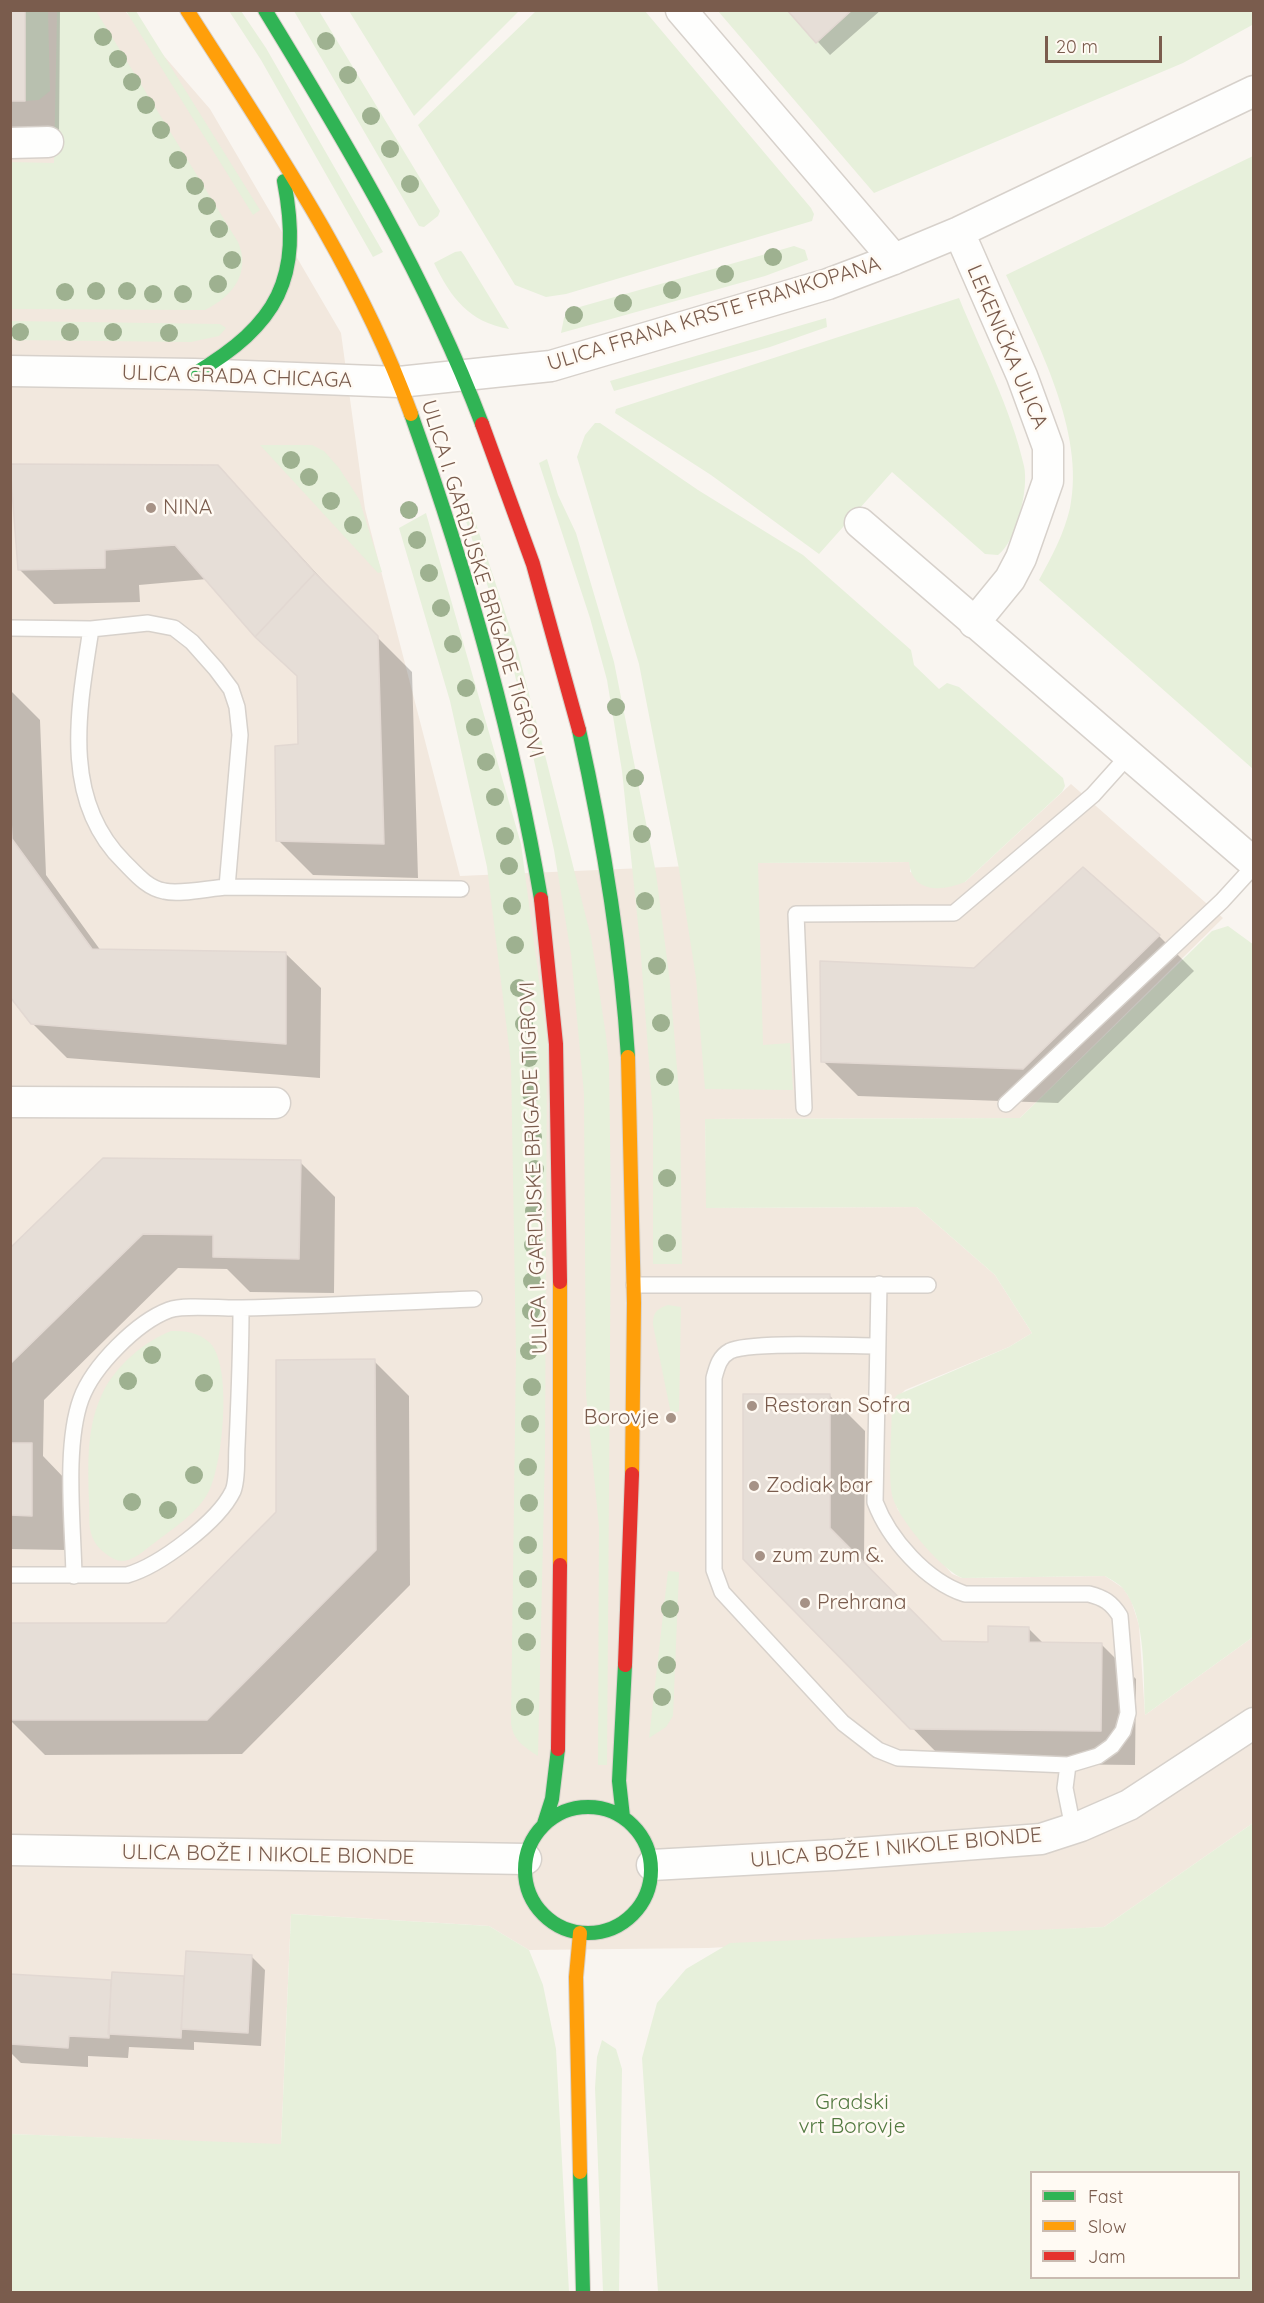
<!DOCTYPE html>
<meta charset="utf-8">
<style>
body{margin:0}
#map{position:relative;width:1264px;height:2303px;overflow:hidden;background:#f9f5f0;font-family:Quicksand,sans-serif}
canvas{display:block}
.frame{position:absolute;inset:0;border:12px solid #7a5c4d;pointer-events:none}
.legend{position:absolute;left:1030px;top:2171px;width:210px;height:108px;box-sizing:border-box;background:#fffaf3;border:2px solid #cabbb1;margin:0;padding:8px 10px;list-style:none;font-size:18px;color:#7a5c4d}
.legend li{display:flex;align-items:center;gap:12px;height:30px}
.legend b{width:30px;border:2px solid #cabbb1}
.scale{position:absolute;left:1045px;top:36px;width:117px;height:27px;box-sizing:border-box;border:3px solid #7a5c4d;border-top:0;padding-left:8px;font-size:18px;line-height:21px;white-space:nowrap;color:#7a5c4d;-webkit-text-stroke:4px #fffaf3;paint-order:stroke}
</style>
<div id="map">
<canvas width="1264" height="2303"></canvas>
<div class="frame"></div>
<ul class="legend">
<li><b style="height:8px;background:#30b455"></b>Fast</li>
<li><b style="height:8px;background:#ff9f0a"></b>Slow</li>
<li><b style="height:8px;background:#e5322d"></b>Jam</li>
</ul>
<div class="scale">20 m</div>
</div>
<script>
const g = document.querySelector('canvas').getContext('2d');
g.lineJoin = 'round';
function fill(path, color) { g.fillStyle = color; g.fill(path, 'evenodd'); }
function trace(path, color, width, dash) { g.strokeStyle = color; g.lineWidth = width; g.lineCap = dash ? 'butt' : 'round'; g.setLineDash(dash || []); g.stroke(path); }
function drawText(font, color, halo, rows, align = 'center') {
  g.font = font + ' Quicksand,sans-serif'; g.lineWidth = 5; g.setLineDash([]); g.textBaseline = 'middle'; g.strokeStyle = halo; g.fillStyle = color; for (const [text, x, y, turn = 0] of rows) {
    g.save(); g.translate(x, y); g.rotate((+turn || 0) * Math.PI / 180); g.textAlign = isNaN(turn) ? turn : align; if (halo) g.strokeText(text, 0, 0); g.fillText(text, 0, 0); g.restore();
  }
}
fill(new Path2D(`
 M 11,11 L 125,11 L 210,109 L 341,333 L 365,509 L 460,876 L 758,863 L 910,862 L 910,872 L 965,882 L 1071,784 L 1223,918 L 1020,1118 L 705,1119 L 707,1208 L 917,1207 L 995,1275 L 1032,1333 L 1009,1347 L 905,1390 L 892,1403 L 892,1494 L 898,1510 L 952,1574 L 962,1578 L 1105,1576 L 1123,1588 L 1131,1600 L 1139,1625 L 1145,1715 L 1253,1637 L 1253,1823 L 1104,1927 L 708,1948 L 529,1950 L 489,1926 L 291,1914 L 281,2145 L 11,2134 Z`), '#f2e8de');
fill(new Path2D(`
 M 1253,10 L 1254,24 L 1183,63 L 874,193 L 718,11 Z
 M 25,11 L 48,11 L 50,91 L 39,100 L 25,101 Z
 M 57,11 L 96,11 L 238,242 C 251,273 233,296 205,310 L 11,309 L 10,162 L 54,163 Z
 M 126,11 L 136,11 L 260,210 L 253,215 Z
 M 229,11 L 241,11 L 266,48 L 383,252 L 373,257 L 261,60 Z
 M 294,11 L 319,11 L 440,211 L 438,216 L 424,227 L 419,226 Z
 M 349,11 L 519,11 L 414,116 Z
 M 536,11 L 645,11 L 811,208 L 814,214 L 812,221 L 566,294 L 546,297 L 515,285 L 418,125 Z
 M 1253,156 L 1253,769 L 1039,580 C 1052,556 1064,534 1070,508 C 1086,433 1037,342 1006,275 Z
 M 794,246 L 805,250 L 808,260 L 765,276 L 561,333 L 564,318 L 569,310 Z
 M 461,251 L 464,255 L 509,329 C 469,322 451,298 434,263 L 455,252 Z
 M 959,298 C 981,352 1011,408 1024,466 C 1029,488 1017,541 998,555 L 985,554 L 892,472 L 819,554 L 711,475 L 615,413 L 616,409 Z
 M 826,318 L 827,327 L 770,347 L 614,391 L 610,381 Z
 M 11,321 L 220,324 L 226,328 L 219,336 L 191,342 L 11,340 Z
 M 595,423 L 600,423 L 698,490 L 803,555 L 911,650 L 914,665 L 939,689 L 947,683 L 959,687 L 1063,778 L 1065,786 L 1062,792 L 965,882 C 941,892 912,893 909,862 L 758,863 L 763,1045 L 790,1043 L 793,1090 L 705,1089 L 696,978 L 679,869 L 639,664 L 577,457 L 585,435 Z
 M 260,445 L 312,445 L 324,451 L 339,468 L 359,499 L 382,572 L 378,573 Z
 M 547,459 L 558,495 L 576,533 L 614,662 L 656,873 L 670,983 L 680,1105 L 682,1264 L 653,1264 L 653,1116 L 640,943 L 622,771 L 607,680 L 590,618 L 539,463 Z
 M 468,499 L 518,652 L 544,751 L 591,937 L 606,1036 L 609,1064 L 611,1209 L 607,1765 L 598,1765 L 599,1527 L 586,1394 L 584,1094 L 571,954 L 554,850 L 510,653 L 460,503 Z
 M 426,513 L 521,844 L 547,1040 L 545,1452 L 538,1756 C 523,1746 513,1740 511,1723 L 516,1353 L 511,1063 L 487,867 L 450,701 L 399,528 Z
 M 1228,926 L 1254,945 L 1253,1637 L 1145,1715 C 1143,1679 1147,1619 1124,1590 C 1120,1584 1111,1580 1105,1576 L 962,1578 C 941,1569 897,1518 892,1495 C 888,1474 892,1426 892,1402 L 897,1395 L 1009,1347 L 1032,1333 L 995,1275 L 917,1207 L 706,1208 L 705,1119 L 1020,1118 L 1212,931 Z
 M 668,1305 L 681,1307 L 679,1411 L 671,1414 L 653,1325 C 653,1313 656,1309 668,1305 Z
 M 171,1331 C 185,1331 198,1332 209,1342 C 233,1364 223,1463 209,1491 C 198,1513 172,1529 153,1544 C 142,1552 128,1566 114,1559 C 103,1553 94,1545 91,1533 C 88,1524 90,1511 89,1501 C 88,1462 86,1426 104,1390 C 117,1365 145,1341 171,1331 Z
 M 668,1571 L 679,1572 L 673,1716 L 666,1727 L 649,1738 Z
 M 1253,1823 L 1253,2292 L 658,2292 L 642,2058 L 657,2003 L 686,1969 L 730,1943 L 1104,1927 ZM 1032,2172 L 1238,2172 L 1238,2278 L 1032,2278 Z
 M 291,1914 L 489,1926 L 529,1950 L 543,1985 L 556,2049 L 569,2292 L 11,2292 L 11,2134 L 281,2144 Z
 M 602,2040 L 616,2049 L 622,2069 L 619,2292 L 603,2292 L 595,2088 L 597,2057 Z`), '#e7f0db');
fill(new Path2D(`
 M 10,10 L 60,10 L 59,136 L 10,135 Z
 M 789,10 L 881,10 L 830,55 Z
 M 218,466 L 350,610 L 412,672 L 418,878 L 313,875 L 278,840 L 299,745 L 299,678 L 256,636 L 207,579 L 139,585 L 140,602 L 54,604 L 19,569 Z
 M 10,690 L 40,720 L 46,875 L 101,951 L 286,954 L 321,988 L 320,1078 L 67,1058 L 32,1023 L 10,994 Z
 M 1083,869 L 1159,936 L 1194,971 L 1058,1103 L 858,1096 L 823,1061 L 975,970 Z
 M 300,1162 L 335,1197 L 334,1293 L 250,1292 L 227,1269 L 178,1268 L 44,1400 L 43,1456 L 66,1480 L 66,1550 L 10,1549 L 10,1250 Z
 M 374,1361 L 409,1396 L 410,1585 L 242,1754 L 45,1755 L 10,1720 L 166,1624 L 278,1512 Z
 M 830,1396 L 865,1431 L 864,1564 L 942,1643 L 989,1643 L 1028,1628 L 1044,1644 L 1101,1644 L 1136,1679 L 1135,1765 L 947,1763 L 744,1558 Z
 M 251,1956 L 265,1970 L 261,2046 L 194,2042 L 194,2050 L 129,2047 L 128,2058 L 88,2056 L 88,2067 L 21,2063 L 12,2054 L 10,2061 L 10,1976 L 113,1984 L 113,1973 L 186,1977 Z`), '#0003');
const building = new Path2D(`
 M 10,10 L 25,10 L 25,101 L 10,101 Z
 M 787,10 L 852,10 L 816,43 Z
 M 10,464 L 218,465 L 315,573 L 255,637 L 175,545 L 105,550 L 105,568 L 18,570 Z
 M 315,573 L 378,636 L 384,844 L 276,841 L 275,746 L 298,744 L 297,676 L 255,637 Z
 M 10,801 L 12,839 L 92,949 L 286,952 L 286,1044 L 31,1024 L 10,997 Z
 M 1083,867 L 1160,935 L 1023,1069 L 821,1062 L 820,961 L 974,968 Z
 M 103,1158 L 301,1160 L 299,1259 L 213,1257 L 213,1235 L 143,1234 L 10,1364 L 10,1248 Z
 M 375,1359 L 376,1550 L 207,1720 L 10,1720 L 10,1623 L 166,1623 L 276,1512 L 276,1360 Z
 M 743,1394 L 830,1394 L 830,1528 L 942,1641 L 988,1642 L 988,1626 L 1029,1627 L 1029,1642 L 1102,1643 L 1101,1731 L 910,1729 L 743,1559 Z
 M 10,1443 L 32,1443 L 32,1516 L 10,1515 Z
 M 186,1951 L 252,1955 L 248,2033 L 181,2029 Z
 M 112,1972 L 184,1976 L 181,2038 L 108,2034 Z
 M 10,1974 L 111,1980 L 109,2038 L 69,2036 L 68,2048 L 10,2044 Z`);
fill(building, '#e6ded7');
trace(building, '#e2d8d2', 1.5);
const lane = new Path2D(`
 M 10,628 L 91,629 L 148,623 L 174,628 L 192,642 L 216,669 L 231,689 L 237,707 L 240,735 L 227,887 C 210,888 179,895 164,891 C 147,888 135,873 124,862 C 60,799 79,707 91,629
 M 227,887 L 461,889
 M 1006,1104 L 1222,901 L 1254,866
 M 804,1108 L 796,914 L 954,913 L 1093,795 L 1128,756
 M 634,1285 L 928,1285
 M 877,1346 C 849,1346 750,1341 730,1351 C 719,1357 717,1367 714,1378 L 714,1570 L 722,1592 L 843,1723 L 878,1750 L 898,1758 L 1068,1765 L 1098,1756 L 1112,1746 L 1123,1731 L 1128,1713 L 1120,1616 C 1111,1602 1104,1598 1089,1594 L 965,1594 C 926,1581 889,1539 875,1502 L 879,1284
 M 10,1575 L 127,1575 C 159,1566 218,1522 233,1491 C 238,1479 236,1459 237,1446 C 239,1400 241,1354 241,1309
 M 74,1576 C 73,1524 64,1446 81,1399 C 93,1366 137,1322 169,1310 C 186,1304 223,1309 242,1308 C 319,1306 397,1302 474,1299
 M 1068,1765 L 1065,1788 L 1073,1828`);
const street = new Path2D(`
 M 681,10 L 894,259
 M 10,143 L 48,142
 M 959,232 L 1022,376 L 1048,447 L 1048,481 L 1021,558 L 1010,579 L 974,623
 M 10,371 L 194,374 L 399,382 L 551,366 L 828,284 L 894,259 L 959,232 L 1254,91
 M 860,523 L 1254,863
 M 10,1102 L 275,1103
 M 10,1850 L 526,1859
 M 652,1865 L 834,1855 L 1041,1839 L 1081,1826 L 1129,1805 L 1254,1723`);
const fast = new Path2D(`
 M 265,10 C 347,144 426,277 482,424
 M 194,374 C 278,324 303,279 284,181
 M 411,414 C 467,571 513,734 541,899
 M 579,730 C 603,838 621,946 628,1057
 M525 1870a63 63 0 1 1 126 0a63 63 0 1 1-126 0Z
 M 623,1817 L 619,1781 L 625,1665
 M 544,1824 L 552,1799 L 558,1749
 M 580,2172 L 583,2292`);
const slow = new Path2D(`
 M 187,10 C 270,140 358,268 411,414
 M 628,1057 L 634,1303 L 632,1474
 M 560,1565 L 560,1282
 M 580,1933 L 576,1977 L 580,2172`);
const jam = new Path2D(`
 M 482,424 L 533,564 L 579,730
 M 541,899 L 556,1044 L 560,1282
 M 625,1665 L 632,1474
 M 558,1749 L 560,1565`);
trace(lane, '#d7d1cb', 18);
trace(street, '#d7d1cb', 33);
trace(fast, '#d9d2cb', 16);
trace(slow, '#d9d2cb', 16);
trace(jam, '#d9d2cb', 16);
trace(lane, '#fefefd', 15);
trace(street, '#fefefd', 30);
trace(fast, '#30b455', 14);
trace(slow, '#ff9f0a', 14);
trace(jam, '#e5322d', 14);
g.fillStyle = '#9eb190';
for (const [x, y] of [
 [103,37],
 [326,41],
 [118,59],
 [348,75],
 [132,82],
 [146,105],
 [371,116],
 [161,130],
 [390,149],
 [178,160],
 [410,184],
 [195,186],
 [207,206],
 [219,229],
 [773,257],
 [232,260],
 [725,274],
 [218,284],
 [672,290],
 [96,291],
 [127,291],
 [65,292],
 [153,294],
 [183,294],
 [623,303],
 [574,315],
 [20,332],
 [70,332],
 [113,332],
 [169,333],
 [291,460],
 [309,477],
 [331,501],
 [409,510],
 [353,525],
 [417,540],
 [429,573],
 [441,608],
 [453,644],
 [466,688],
 [616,707],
 [475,727],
 [486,762],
 [635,778],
 [495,797],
 [642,834],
 [505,836],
 [509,866],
 [645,901],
 [512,906],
 [515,945],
 [657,966],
 [519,988],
 [661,1023],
 [524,1024],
 [529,1058],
 [665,1077],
 [531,1094],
 [533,1137],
 [535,1169],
 [667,1178],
 [534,1211],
 [667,1243],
 [533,1245],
 [532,1281],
 [531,1311],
 [529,1351],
 [152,1355],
 [128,1381],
 [204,1383],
 [532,1387],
 [530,1424],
 [528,1467],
 [194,1475],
 [132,1502],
 [529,1503],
 [168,1510],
 [528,1545],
 [528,1579],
 [670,1609],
 [527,1611],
 [527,1642],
 [667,1665],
 [662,1697],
 [525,1707]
]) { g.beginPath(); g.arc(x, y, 9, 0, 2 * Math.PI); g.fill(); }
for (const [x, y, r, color] of [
 [151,508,6,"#a69286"],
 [752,1406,6,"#a69286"],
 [671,1418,6,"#a69286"],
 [754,1486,6,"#a69286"],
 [760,1556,6,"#a69286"],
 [805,1603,6,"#a69286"]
]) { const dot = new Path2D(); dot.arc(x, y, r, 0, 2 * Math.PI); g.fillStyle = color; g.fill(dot); trace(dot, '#fffaf3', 2); }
drawText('21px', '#7a5c4d', '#fffaf3', [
 ["ULICA FRANA KRSTE FRANKOPANA",714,314,-17],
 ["LEKENIČKA ULICA",1007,347,67],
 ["ULICA GRADA CHICAGA",237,377,2],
 ["ULICA I. GARDIJSKE BRIGADE TIGROVI",482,579,73],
 ["ULICA I. GARDIJSKE BRIGADE TIGROVI",534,1168,-92],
 ["ULICA BOŽE I NIKOLE BIONDE",896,1848,-5],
 ["ULICA BOŽE I NIKOLE BIONDE",268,1855,1]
]);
drawText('21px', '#7a5c4d', '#fffaf3', [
 ["NINA",163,508],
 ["Restoran Sofra",764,1406],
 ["Borovje",659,1418,"right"],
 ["Zodiak bar",766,1486],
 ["zum zum &.",772,1556],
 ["Prehrana",817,1603]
], 'left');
drawText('21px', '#537a41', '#fffaf3', [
 ["Gradski",852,2103],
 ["vrt Borovje",852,2127]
]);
</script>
